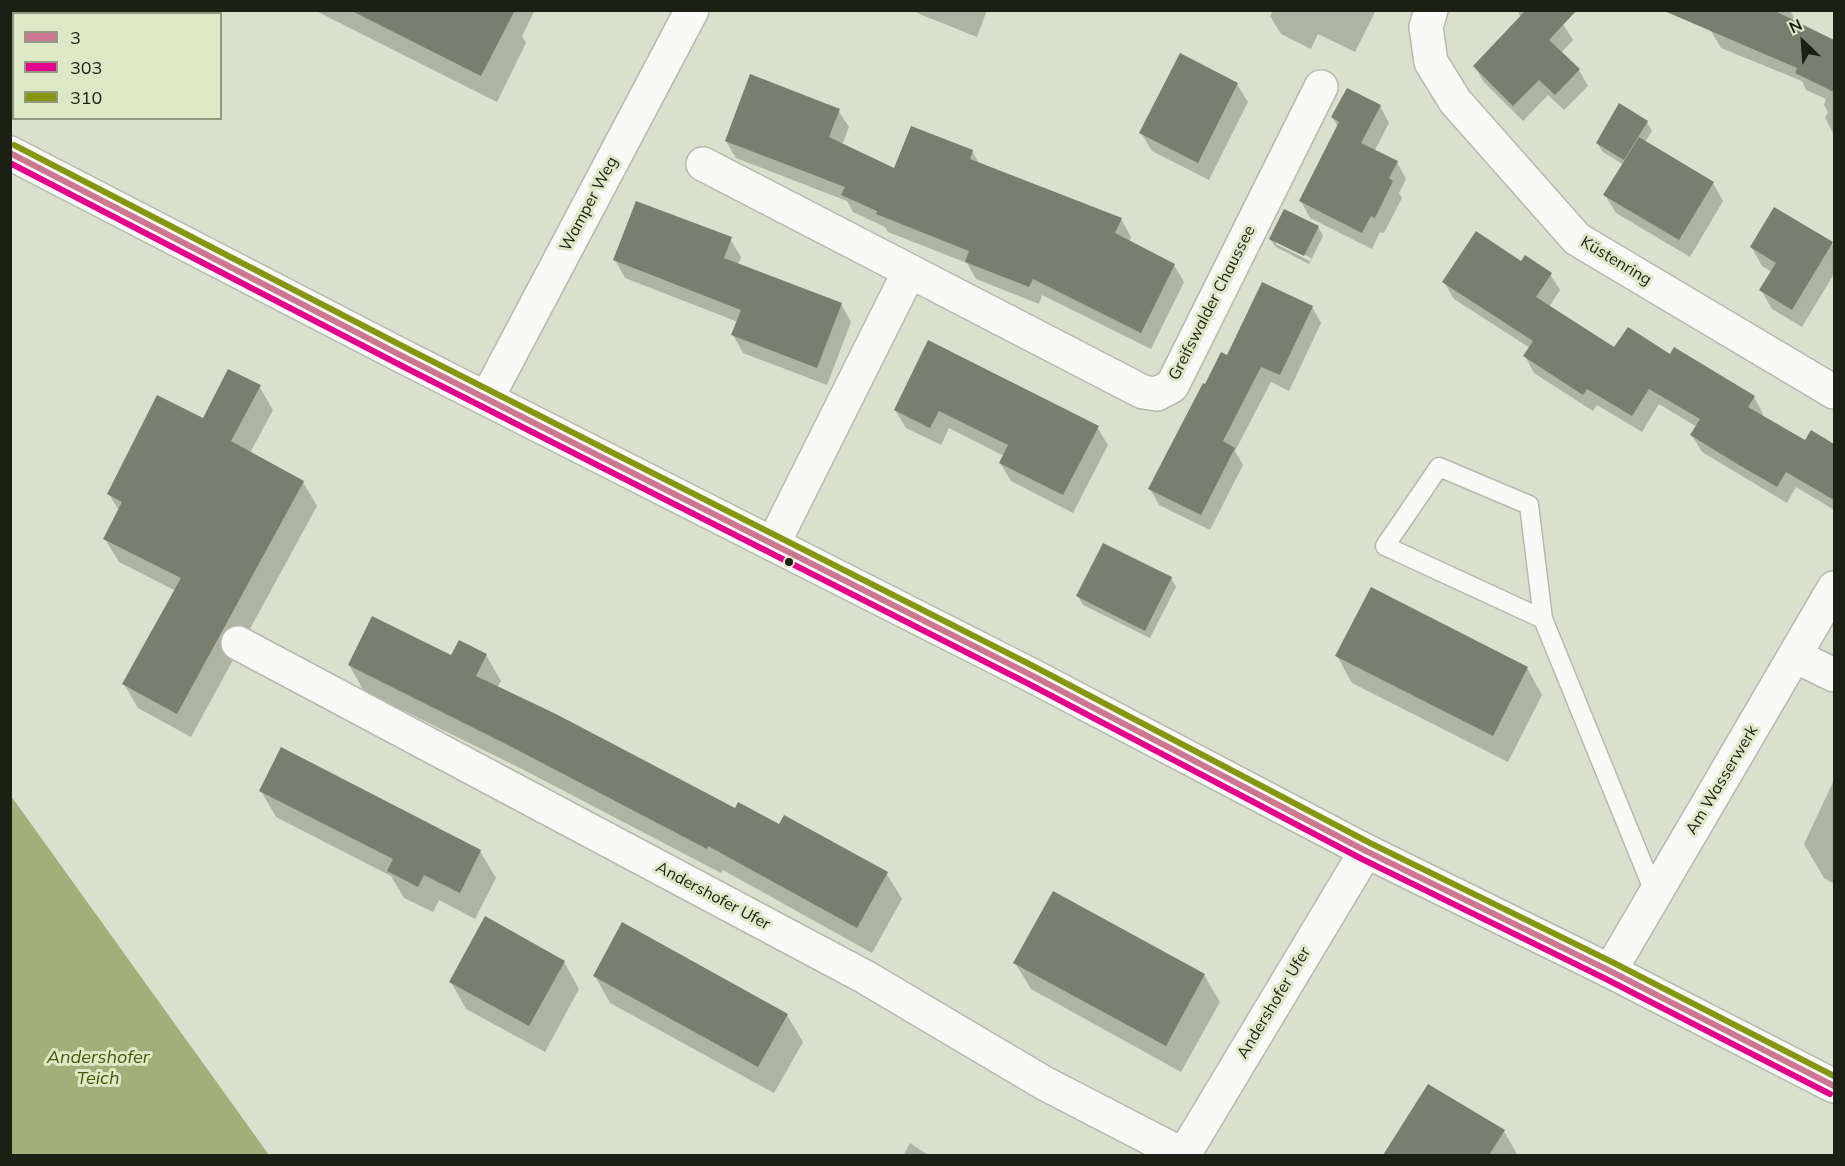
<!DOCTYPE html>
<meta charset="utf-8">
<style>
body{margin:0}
#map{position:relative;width:1845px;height:1166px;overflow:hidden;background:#dae0ce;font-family:Mulish,sans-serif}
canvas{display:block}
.frame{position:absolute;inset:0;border:12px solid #1c2014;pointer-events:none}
.legend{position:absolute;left:12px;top:12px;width:210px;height:108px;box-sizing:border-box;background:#dde8c6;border:2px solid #90987f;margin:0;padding:8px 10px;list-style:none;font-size:18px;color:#1c2014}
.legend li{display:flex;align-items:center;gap:12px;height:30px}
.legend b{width:30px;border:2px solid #90987f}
.north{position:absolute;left:1773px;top:12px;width:60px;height:60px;-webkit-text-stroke:4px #dde8c6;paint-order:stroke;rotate:335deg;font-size:16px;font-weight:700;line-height:24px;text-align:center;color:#1c2014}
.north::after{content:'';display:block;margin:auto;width:21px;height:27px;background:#1c2014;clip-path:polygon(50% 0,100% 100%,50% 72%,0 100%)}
</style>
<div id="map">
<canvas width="1845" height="1166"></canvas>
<div class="frame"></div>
<ul class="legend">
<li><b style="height:8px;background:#cd7692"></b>3</li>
<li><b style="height:8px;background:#e2008d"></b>303</li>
<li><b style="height:8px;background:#869610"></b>310</li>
</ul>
<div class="north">N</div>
</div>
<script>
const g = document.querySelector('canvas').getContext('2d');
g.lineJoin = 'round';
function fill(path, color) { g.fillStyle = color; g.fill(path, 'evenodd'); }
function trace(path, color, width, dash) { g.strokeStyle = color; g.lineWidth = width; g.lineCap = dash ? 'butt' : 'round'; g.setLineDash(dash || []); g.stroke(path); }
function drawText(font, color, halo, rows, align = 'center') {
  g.font = font + ' Mulish,sans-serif'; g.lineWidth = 6; g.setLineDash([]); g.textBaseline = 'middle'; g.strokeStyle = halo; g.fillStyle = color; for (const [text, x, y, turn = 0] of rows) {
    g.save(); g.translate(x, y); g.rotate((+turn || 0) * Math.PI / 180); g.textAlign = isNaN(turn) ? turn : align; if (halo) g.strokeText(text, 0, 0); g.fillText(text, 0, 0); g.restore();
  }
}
fill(new Path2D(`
 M 10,796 L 11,796 L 269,1155 L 11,1155 Z`), '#a0b078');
fill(new Path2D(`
 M 314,10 L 535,10 L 522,36 L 526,43 L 497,102 Z
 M 916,10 L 987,10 L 977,37 L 917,13 Z
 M 1273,10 L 1376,10 L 1355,52 L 1318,34 L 1311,49 L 1281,34 L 1270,16 Z
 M 1517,10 L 1572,10 L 1561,21 L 1573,40 L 1561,53 L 1579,70 L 1588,86 L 1564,110 L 1548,95 L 1523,121 L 1484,82 L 1474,66 L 1521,18 Z
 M 1720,10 L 1790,10 L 1794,18 L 1792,21 L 1834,41 L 1834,135 L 1825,118 L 1828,112 L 1824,105 L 1826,99 L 1806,90 L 1802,81 L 1721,48 L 1711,31 Z
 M 1237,84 L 1248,102 L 1209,180 L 1152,151 L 1141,133 Z
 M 1380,106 L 1389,123 L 1374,152 L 1397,162 L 1406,179 L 1399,193 L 1402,198 L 1384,233 L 1380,232 L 1372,249 L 1310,218 L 1301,201 L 1338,127 L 1332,117 Z
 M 838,110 L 849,127 L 842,145 L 895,170 L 972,151 L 980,165 L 1121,219 L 1131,237 L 1129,242 L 1174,265 L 1184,282 L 1151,349 L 1042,295 L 1039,304 L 976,279 L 967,263 L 888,232 L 885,227 L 853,212 L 847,201 L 736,158 L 726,141 Z
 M 1647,122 L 1652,131 L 1645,142 L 1713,183 L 1723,201 L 1690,257 L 1616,213 L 1605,195 L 1624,165 L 1603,152 L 1597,143 Z
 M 1318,227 L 1323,236 L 1309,264 L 1276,247 L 1270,239 ZM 1276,240 L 1311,258 L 1310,261 L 1276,244 Z
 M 730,239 L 741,257 L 738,265 L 841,304 L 851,322 L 827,385 L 743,353 L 733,335 L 738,322 L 625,278 L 615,260 Z
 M 1832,243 L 1834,248 L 1834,274 L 1802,327 L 1772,309 L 1761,290 L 1772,272 L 1762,266 L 1752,248 Z
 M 1522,263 L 1550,274 L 1560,290 L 1549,307 L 1615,349 L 1671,356 L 1754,397 L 1763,414 L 1762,416 L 1805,442 L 1811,432 L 1834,446 L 1834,510 L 1796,487 L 1787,503 L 1702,452 L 1692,435 L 1697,427 L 1659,404 L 1642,432 L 1597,405 L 1593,411 L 1534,373 L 1525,356 L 1530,348 L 1454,299 L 1444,282 Z
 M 1312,307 L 1321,323 L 1289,391 L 1271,382 L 1235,451 L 1243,465 L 1210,530 L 1159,505 L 1150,489 L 1228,357 Z
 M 929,342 L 1097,427 L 1108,445 L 1073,513 L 1011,481 L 1000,463 L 1004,456 L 949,428 L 941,445 L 906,428 L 895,410 Z
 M 259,386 L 273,410 L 250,453 L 303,482 L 317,506 L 191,737 L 138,708 L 124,684 L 176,591 L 119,562 L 105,539 L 119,511 L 109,494 L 204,420 Z
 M 1171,578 L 1176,587 L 1150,638 L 1083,605 L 1078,596 Z
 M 486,655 L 501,681 L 497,688 L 736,810 L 780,826 L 785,817 L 887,874 L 902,899 L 872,953 L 723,870 L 721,873 L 522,769 L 364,691 L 349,665 Z
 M 1337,656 L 1527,668 L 1542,695 L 1508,762 L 1352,683 Z
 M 1834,780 L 1834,884 L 1824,878 L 1804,844 Z
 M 261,791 L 480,851 L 496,878 L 475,919 L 439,900 L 433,912 L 404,898 L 391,876 L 276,817 Z
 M 564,962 L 579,989 L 545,1052 L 466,1009 L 451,982 Z
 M 1015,963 L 1204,975 L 1220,1002 L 1181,1072 L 1031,989 Z
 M 595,976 L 787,1015 L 803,1042 L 774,1093 L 610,1003 Z
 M 1429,1086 L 1504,1131 L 1518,1156 L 1385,1156 Z
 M 910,1143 L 930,1156 L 903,1156 Z`), '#0003');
fill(new Path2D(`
 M 350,10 L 515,10 L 481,76 Z
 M 1526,10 L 1577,10 L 1549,40 L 1580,69 L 1555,95 L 1539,80 L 1513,106 L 1473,66 Z
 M 1662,10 L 1773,10 L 1834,40 L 1834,92 L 1795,73 L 1797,68 Z
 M 1180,53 L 1238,83 L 1198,163 L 1139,133 Z
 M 750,74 L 840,109 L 829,137 L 894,168 L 911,126 L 973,150 L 970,159 L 1122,218 L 1115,233 L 1175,264 L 1141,333 L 1033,279 L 1029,287 L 965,262 L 969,251 L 876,214 L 877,211 L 841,195 L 845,187 L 725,141 Z
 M 1347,88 L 1381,105 L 1361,143 L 1398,161 L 1389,178 L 1393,181 L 1375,218 L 1371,216 L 1362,233 L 1299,201 L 1339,122 L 1331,117 Z
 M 1619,103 L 1648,121 L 1624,160 L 1596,143 Z
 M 1639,137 L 1714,182 L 1679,240 L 1603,195 Z
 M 636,201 L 732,237 L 724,258 L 842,303 L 817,368 L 731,335 L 741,310 L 613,260 Z
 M 1774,207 L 1833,242 L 1792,310 L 1759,290 L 1776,263 L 1750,247 Z
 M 1284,209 L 1319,226 L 1304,256 L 1269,239 Z
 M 1476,231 L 1521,261 L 1525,255 L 1552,273 L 1536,297 L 1614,347 L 1628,327 L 1670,354 L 1674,347 L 1755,396 L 1748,407 L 1805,440 L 1811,430 L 1834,444 L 1834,500 L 1786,472 L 1777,487 L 1739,465 L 1690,435 L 1700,419 L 1649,389 L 1632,416 L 1587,389 L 1583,395 L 1523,356 L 1533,341 L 1442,282 Z
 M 1262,282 L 1313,306 L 1280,375 L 1261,367 L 1223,441 L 1235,448 L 1201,515 L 1148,489 L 1203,383 L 1205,384 L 1221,352 L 1227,355 Z
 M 928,340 L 1099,426 L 1063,495 L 999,463 L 1008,445 L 939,411 L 930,428 L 894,410 Z
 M 228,369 L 261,385 L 231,441 L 304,481 L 177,714 L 122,684 L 181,578 L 103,539 L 122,502 L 107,494 L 157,395 L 203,418 Z
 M 1103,543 L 1172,577 L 1145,631 L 1076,596 Z
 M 1371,587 L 1528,667 L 1493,736 L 1335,656 Z
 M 372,616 L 451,655 L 459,640 L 487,654 L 476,676 L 556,714 L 735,808 L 738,802 L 779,824 L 784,815 L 888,872 L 857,928 L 708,846 L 707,849 L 506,744 L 348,665 Z
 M 281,747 L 481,850 L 460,893 L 424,875 L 418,887 L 387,871 L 393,859 L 259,791 Z
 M 1053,891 L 1205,974 L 1166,1046 L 1013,963 Z
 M 485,916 L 565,961 L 529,1026 L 449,982 Z
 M 622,922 L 788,1014 L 758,1067 L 593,976 Z
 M 1428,1084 L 1505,1130 L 1489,1155 L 1383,1155 Z`), '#7a7e70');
const lane = new Path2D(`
 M 1543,619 L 1529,505 L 1439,467 L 1385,546 L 1543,619 L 1655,894`);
const street = new Path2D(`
 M 1431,10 L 1426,27 L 1431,62 L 1455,101 L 1577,239 L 1834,392
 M 703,164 L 1143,392 L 1157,394 L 1172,386 L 1321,87
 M 487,398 L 692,10
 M 773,544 L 909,272
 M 238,643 L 865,977 L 1044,1083 L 1183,1155
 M 1795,656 L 1834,675
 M 1610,971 L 1834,588
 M 1183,1156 L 1366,851`);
const secondary = new Path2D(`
 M 10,153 L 408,359 L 1031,675 L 1366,851 L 1610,971 L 1834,1086`);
trace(lane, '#b5baab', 21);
trace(street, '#b5baab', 36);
trace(secondary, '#b5baab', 36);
trace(lane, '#f9faf8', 18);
trace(street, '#f9faf8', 33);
trace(secondary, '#f9faf8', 33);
trace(new Path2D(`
 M 10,153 L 408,359 L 1031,675 L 1366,851 L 1610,971 L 1834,1086`), '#cd7692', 6);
trace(new Path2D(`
 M 10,163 L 404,367 L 1027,683 L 1362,859 L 1606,979 L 1830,1094`), '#e2008d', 6);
trace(new Path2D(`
 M 14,145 L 412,351 L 1035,667 L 1370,843 L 1614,963 L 1834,1076`), '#869610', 6);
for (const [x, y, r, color] of [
 [789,562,5,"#1c2014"]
]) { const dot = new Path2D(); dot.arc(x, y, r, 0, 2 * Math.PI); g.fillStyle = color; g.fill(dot); trace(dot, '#dde8c6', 2); }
drawText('16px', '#1c2014', '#dde8c6', [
 ["Wamper Weg",589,204,-62],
 ["Küstenring",1616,261,31],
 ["Greifswalder Chaussee",1212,303,-63],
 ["Am Wasserwerk",1722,780,-59],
 ["Andershofer Ufer",713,896,28],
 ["Andershofer Ufer",1274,1003,-59]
]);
drawText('italic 18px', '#475903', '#dde8c6', [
 ["Andershofer",98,1058],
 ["Teich",98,1079]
]);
</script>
